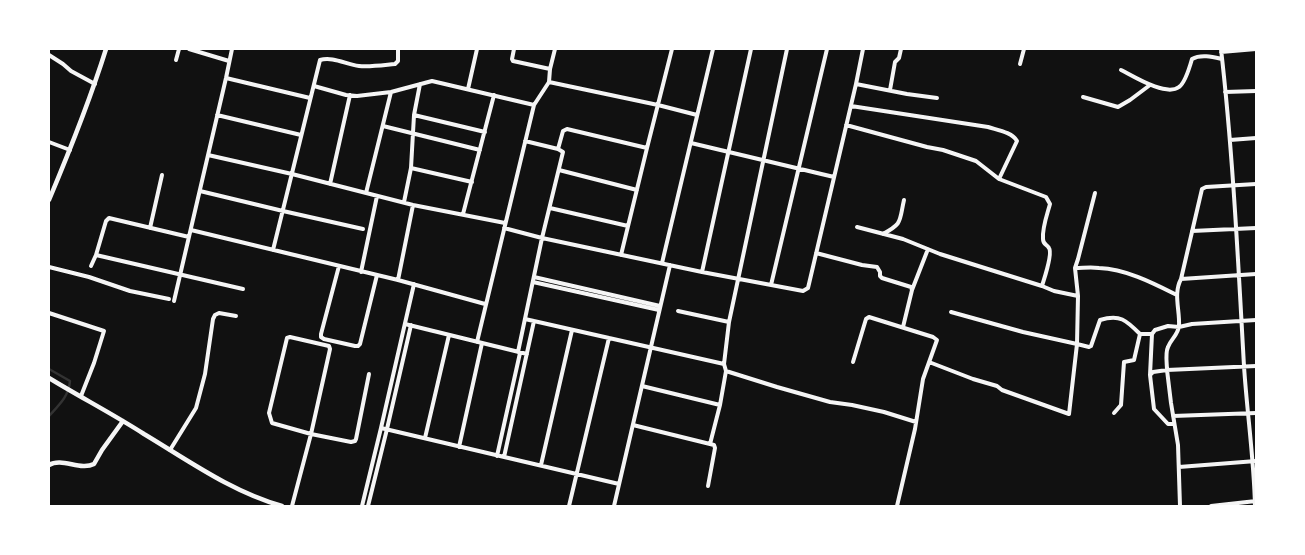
<!DOCTYPE html>
<style>
body{margin:0}
#map{position:relative;width:1305px;height:555px;overflow:hidden;background:#111;font-family:Poppins,sans-serif}
canvas{display:block}
.frame{position:absolute;inset:0;border:50px solid #fff;pointer-events:none}
</style>
<div id="map">
<canvas width="1305" height="555"></canvas>
<div class="frame"></div>
</div>
<script>
const g = document.querySelector('canvas').getContext('2d');
g.lineJoin = 'round';
function trace(path, color, width, dash) { g.strokeStyle = color; g.lineWidth = width; g.lineCap = dash ? 'butt' : 'round'; g.setLineDash(dash || []); g.stroke(path); }
trace(new Path2D(`
 M 49,369 L 70,381 C 69,396 59,405 49,416`), '#333', 2.5);
trace(new Path2D(`
 M 189,49 L 229,61
 M 514,49 L 512,59 L 513,61 L 550,69
 M 1221,49 C 1233,154 1238,260 1244,366 C 1247,413 1254,459 1255,506
 M 1221,52 L 1256,49
 M 49,55 L 63,64 L 71,71 L 95,84
 M 176,60 L 179,49
 M 1020,64 L 1024,49
 M 1121,70 C 1133,76 1166,97 1179,87 C 1185,83 1190,66 1192,59 C 1201,54 1213,57 1222,59
 M 226,78 L 310,98
 M 549,82 L 658,105 L 697,115
 M 856,84 L 907,94 L 937,98
 M 314,86 L 346,95 L 357,96 L 391,92 L 432,81 L 534,105
 M 468,89 L 477,49
 M 890,90 L 895,62 L 899,58 L 901,49
 M 1225,92 L 1256,91
 M 1083,97 L 1118,107 L 1130,100 L 1150,85
 M 217,115 L 301,135
 M 414,115 L 485,132
 M 846,125 L 927,147 L 943,150 L 976,161 L 999,179 L 1017,141 C 1012,132 997,130 988,127 L 851,106
 M 383,126 L 480,150
 M 1230,140 L 1256,138
 M 525,141 L 558,149
 M 49,142 L 70,150
 M 691,143 L 834,177
 M 208,155 L 292,174 L 413,205 L 505,223
 M 411,168 L 472,182
 M 559,170 L 637,190
 M 999,179 L 1046,197 L 1050,204 C 1047,215 1042,228 1043,239 C 1043,245 1047,244 1049,248 C 1053,254 1044,279 1042,286 L 1054,291 L 1078,296
 M 330,184 L 350,95
 M 200,191 L 283,211 L 363,229
 M 366,193 L 391,92
 M 404,202 L 411,168 L 414,115 L 420,84
 M 550,208 L 628,226
 M 463,214 L 494,95
 M 857,227 L 903,239 L 940,254 L 1042,286
 M 150,228 L 162,175
 M 504,228 L 542,238 L 702,272 L 803,291 L 808,288 L 856,84 L 863,49
 M 191,230 L 398,280 L 485,304
 M 1192,231 L 1256,228
 M 883,234 C 903,223 899,222 904,200
 M 273,250 L 320,60 C 333,56 347,65 359,66 C 371,67 384,65 395,64 L 398,61 L 398,49
 M 816,253 L 862,265 L 877,267 L 880,272 L 880,276 L 882,278 L 911,287 L 912,290 L 903,327
 M 96,255 L 243,289
 M 621,255 L 647,148 L 672,49
 M 662,263 L 713,49
 M 91,266 L 96,255 L 106,221 L 109,218 L 189,237
 M 339,266 L 321,334 L 321,337 L 324,339 L 355,346 L 358,346 L 360,344 L 377,275
 M 49,267 L 89,277 L 130,291 L 169,299
 M 1075,268 C 1083,268 1091,267 1099,268 C 1126,269 1153,283 1177,295
 M 361,272 L 377,196
 M 702,272 L 751,49
 M 534,277 L 660,306
 M 1181,279 L 1256,274
 M 398,280 L 413,205
 M 533,282 L 659,310
 M 771,285 L 827,49
 M 912,290 L 928,249
 M 174,301 L 226,78 L 232,49
 M 678,311 L 729,322
 M 951,312 L 1023,332 L 1077,344 L 1078,296 L 1075,268 L 1078,259 L 1095,193
 M 49,313 L 104,331 L 94,363 L 81,396
 M 525,319 L 724,364
 M 405,324 L 527,354
 M 477,342 L 534,105 L 549,82 L 550,69 L 555,49
 M 518,352 L 542,238 L 563,152 L 558,149 L 563,131 L 567,129 L 647,148
 M 853,362 L 866,319 L 869,317 L 933,337 L 937,340 L 923,379 L 915,429 L 897,506
 M 929,362 L 973,379 L 997,386 L 1002,390 L 1069,414 L 1077,344 L 1089,347 L 1091,346 L 1100,320 C 1120,314 1126,320 1140,334 L 1152,334
 M 726,371 L 777,387 L 830,402 L 852,405 L 884,412 L 916,422
 M 1150,375 L 1152,334 L 1155,330 L 1168,326 L 1179,327 L 1192,324 L 1256,320
 M 642,386 L 720,405
 M 1114,413 L 1121,405 L 1124,362 L 1134,360 L 1140,334
 M 1173,416 L 1256,413
 M 1174,424 L 1168,424 L 1154,409 L 1150,375 L 1153,372 L 1167,370 C 1167,364 1165,353 1168,347 C 1171,339 1178,335 1179,326 C 1180,310 1173,294 1181,279 L 1202,189 L 1206,187 L 1256,184
 M 633,425 L 710,444 L 720,405 L 726,371 L 724,364 L 729,322 L 787,49
 M 381,428 L 619,484
 M 425,438 L 449,335
 M 459,447 L 482,343
 M 170,450 L 196,408 L 205,374 L 213,319 L 215,315 L 219,313 L 236,316
 M 497,456 L 520,353
 M 504,457 L 534,321
 M 541,465 L 572,330
 M 1179,467 L 1256,461
 M 708,486 L 715,448 L 714,445 L 710,444
 M 292,506 L 311,434 L 330,349 L 329,346 L 290,337 L 287,338 L 269,413 L 272,423 L 311,434 L 351,442 L 355,441 L 356,439 L 369,374
 M 362,506 L 381,428 L 414,284
 M 368,506 L 387,429 L 411,325
 M 569,506 L 609,338
 M 614,506 L 670,265
 M 1180,506 L 1178,445 L 1171,403 L 1167,370 L 1256,366
 M 1211,506 L 1256,501`), '#f5f5f5', 4);
trace(new Path2D(`
 M 49,200 C 70,150 90,100 106,49
 M 49,378 C 80,397 113,414 144,434 C 189,461 232,492 282,506
 M 49,465 C 62,457 80,471 94,464 L 102,450 L 123,421`), '#f5f5f5', 4.5);
</script>
